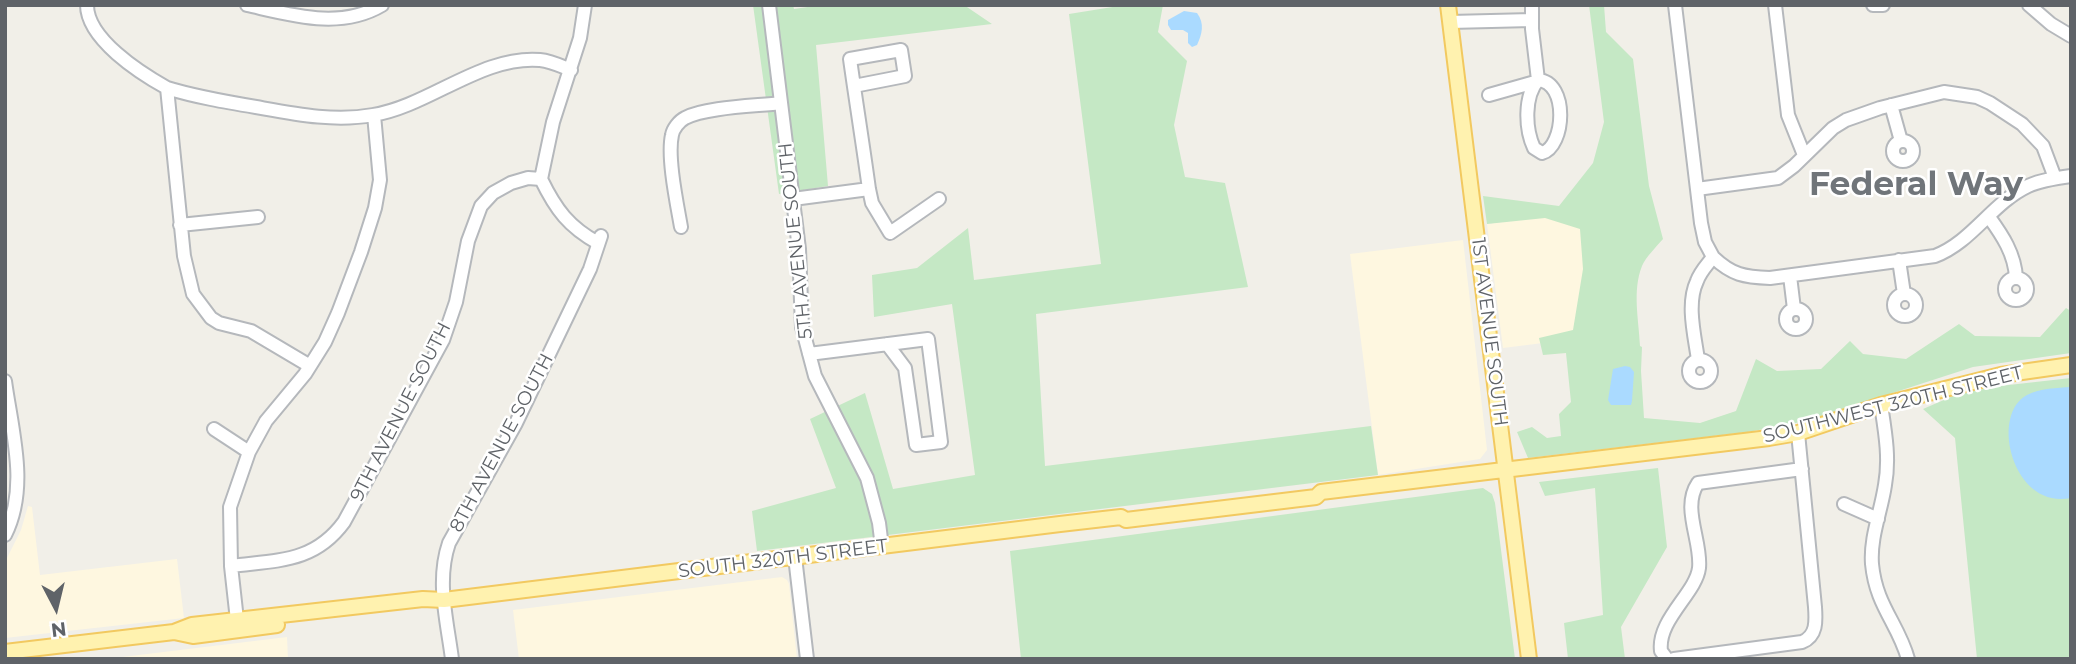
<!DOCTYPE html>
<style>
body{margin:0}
#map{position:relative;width:2076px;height:664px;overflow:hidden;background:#f1efe8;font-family:Montserrat,sans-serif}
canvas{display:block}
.frame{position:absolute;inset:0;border:7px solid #5f6368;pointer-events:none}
.north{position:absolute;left:21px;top:573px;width:70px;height:70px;-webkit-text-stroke:5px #fff;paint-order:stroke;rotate:173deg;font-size:19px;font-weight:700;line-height:28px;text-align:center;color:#5f6368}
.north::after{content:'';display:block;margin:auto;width:24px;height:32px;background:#5f6368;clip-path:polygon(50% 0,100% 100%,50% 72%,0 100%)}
</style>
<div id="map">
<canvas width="2076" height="664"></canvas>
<div class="frame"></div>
<div class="north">N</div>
</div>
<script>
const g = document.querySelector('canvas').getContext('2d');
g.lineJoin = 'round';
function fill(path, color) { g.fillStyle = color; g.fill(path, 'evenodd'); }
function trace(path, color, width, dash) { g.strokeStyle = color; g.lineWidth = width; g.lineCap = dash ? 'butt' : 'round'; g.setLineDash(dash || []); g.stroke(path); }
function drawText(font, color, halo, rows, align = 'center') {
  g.font = font + ' Montserrat,sans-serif'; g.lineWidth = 5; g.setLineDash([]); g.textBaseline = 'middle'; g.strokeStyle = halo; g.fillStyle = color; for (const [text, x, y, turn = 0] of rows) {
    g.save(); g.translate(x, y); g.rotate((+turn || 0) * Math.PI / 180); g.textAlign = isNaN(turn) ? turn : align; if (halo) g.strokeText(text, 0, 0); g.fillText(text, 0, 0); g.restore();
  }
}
fill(new Path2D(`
 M 1583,212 L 1599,336 L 1503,348 L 1487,224 Z
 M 1463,240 L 1487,450 L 1480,459 L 1378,475 L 1350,254 Z
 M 28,506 L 32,507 L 40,575 L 177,559 L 184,618 L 5,638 L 5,562 L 21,530 Z
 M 782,577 L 787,580 L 789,584 L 797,659 L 519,659 L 513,610 Z
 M 287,637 L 288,659 L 106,659 Z`), '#fef7e0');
fill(new Path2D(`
 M 753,5 L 793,5 L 794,9 L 821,5 L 964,5 L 992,24 L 816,45 L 828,186 L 779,194 Z
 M 1125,5 L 1163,5 L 1158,32 L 1187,61 L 1174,125 L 1185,177 L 1225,183 L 1248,287 L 1036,314 L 1045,466 L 1371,426 L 1378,475 L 757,551 L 752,511 L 836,488 L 810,419 L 865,393 L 893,489 L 975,475 L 952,304 L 874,317 L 872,275 L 917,268 L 968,228 L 974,280 L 1101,264 L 1069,14 Z
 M 1589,5 L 1604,5 L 1606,32 L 1633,59 L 1649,186 L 1663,239 C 1656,247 1646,257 1642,266 C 1632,291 1639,320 1640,346 L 1642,347 L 1641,371 L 1644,418 L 1700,423 L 1736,411 L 1756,359 L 1777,371 L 1821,369 L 1850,341 L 1863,354 L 1906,359 L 1959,324 L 1975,336 L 2040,337 L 2066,308 L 2071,311 L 2071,353 L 1973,367 L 1806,421 L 1748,432 L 1528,458 L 1517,432 L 1532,427 L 1547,438 L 1561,436 L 1559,414 L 1571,402 L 1566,353 L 1543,355 L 1539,338 L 1573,330 L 1583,269 L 1580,229 L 1545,218 L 1487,224 L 1483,196 L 1559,206 L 1593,163 L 1604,122 Z
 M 2071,378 L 2071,658 L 1977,659 L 1955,438 L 1923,409 L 1960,393 L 1991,387 Z
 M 1658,468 L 1667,547 L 1621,627 L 1625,659 L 1568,659 L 1564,623 L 1603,615 L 1595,488 L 1545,496 L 1539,482 Z
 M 1483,488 L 1492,494 L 1495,503 L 1515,659 L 1021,659 L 1010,551 Z`), '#c5e8c5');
fill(new Path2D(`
 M 1184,11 L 1197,13 C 1205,24 1202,34 1197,45 L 1192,47 L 1188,43 L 1188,33 L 1183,30 L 1171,30 L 1168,25 L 1168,20 Z
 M 1625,366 L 1630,367 L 1634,372 L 1632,401 L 1631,405 L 1611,405 L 1608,400 L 1613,369 Z
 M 2071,387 L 2071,498 C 2013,510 1989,415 2027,395 C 2040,388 2057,388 2071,387 Z`), '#aadaff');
const minor = new Path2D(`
 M 87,5 C 87,39 140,73 167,88 L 184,256 L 193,294 L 211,318 L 219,323 L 251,331 L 310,366
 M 247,5 C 292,15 340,30 382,5
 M 585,5 L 580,38 L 553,122 L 541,179 C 556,210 569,227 598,243
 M 769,5 L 799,249 L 802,327 L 815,376 L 867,478 L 879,523 L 882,547
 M 1532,5 L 1532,29 L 1538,80 C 1524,96 1525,129 1534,148 L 1542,153 C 1565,147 1569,82 1538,80
 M 1675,5 L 1701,223 L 1705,242 L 1713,257 C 1707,265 1700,272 1697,281 C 1686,304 1695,337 1698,360
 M 1775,5 L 1788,115 L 1804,155
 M 1873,5 L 1883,5
 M 2029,5 L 2051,24 L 2071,36
 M 1450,22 L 1532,20
 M 854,86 L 905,76 L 901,50 L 850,59 C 856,102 863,145 869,189 L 872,203 L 890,233 L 939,199
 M 167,88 C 196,97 226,102 256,107 C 295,114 334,122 373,115 C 429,106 482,55 540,60 C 551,61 561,66 571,70
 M 1489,95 L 1535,82
 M 1891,105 L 1901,141
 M1893 151a10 10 0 1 1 20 0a10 10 0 1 1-20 0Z
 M 1697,189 L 1778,178 L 1794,166 L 1833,128 L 1846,120 L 1880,108 L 1944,92 L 1977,97 L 1990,103 L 2022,124 L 2043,146 L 2055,178
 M 793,199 L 869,189
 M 1989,217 C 2002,235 2015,254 2016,278
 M 180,225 L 258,217
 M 681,227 C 677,204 667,157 672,135 C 673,129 679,121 685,118 C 705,107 757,106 781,103
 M 1713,257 C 1732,275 1744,277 1770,278 L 1935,256 C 1972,242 1992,203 2028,186 C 2041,180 2056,178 2071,176
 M 1899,260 L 1904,294
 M 1790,276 L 1794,309
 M2005 289a11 11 0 1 1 22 0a11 11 0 1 1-22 0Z
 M1894 305a11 11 0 1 1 22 0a11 11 0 1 1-22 0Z
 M1786 319a10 10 0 1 1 20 0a10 10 0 1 1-20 0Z
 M 809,354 L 928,339 L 941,442 L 916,445 L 905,368 L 887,344
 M1689 371a11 11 0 1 1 22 0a11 11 0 1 1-22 0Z
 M 5,381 C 12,432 29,487 5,535
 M 1881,405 C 1885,431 1890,458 1885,485 C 1881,512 1870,537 1872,564 C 1876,606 1898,623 1908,659
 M 214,429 L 249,452
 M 1844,504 L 1878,519
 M 795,557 L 807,659
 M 231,566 C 277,560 314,563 344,522 L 443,340 L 456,302 L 468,241 L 481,206 L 493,193 L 511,183 L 528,178 L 541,179
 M 237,620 L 231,566 L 230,507 L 249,452 L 266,421 L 305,374 L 325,342 L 338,313 L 361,252 L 375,208 L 380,180 L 374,115
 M 452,659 C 447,620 436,581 449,543 L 516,423 L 590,269 L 601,236
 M 1667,659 L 1661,651 C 1657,620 1696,593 1699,568 C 1702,541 1681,508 1698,483 L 1802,469
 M 1674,659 L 1802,642 C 1817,636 1816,621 1815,607 L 1798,433`);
const major = new Path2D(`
 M 1448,5 L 1529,659
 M 174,632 L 193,636 L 277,625
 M 5,652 L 174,632 L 192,625 L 423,599 L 444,600 L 1060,524 L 1121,517 L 1126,520 L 1316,497 L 1321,492 L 1769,438 L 1798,433 L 1881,405 L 2001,375 L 2071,365`);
trace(minor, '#b5b8bc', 16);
trace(major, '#f2c960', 18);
trace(minor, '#fff', 12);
trace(major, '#fff2af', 14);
drawText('19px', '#5f6368', '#fff', [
 ["5TH AVENUE SOUTH",796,241,-96],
 ["1ST AVENUE SOUTH",1489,332,83],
 ["SOUTHWEST 320TH STREET",1893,405,-14],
 ["9TH AVENUE SOUTH",401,412,-63],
 ["8TH AVENUE SOUTH",502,443,-62],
 ["SOUTH 320TH STREET",783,559,-7]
]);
drawText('bold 33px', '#70757a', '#fff', [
 ["Federal Way",1916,185]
]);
</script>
